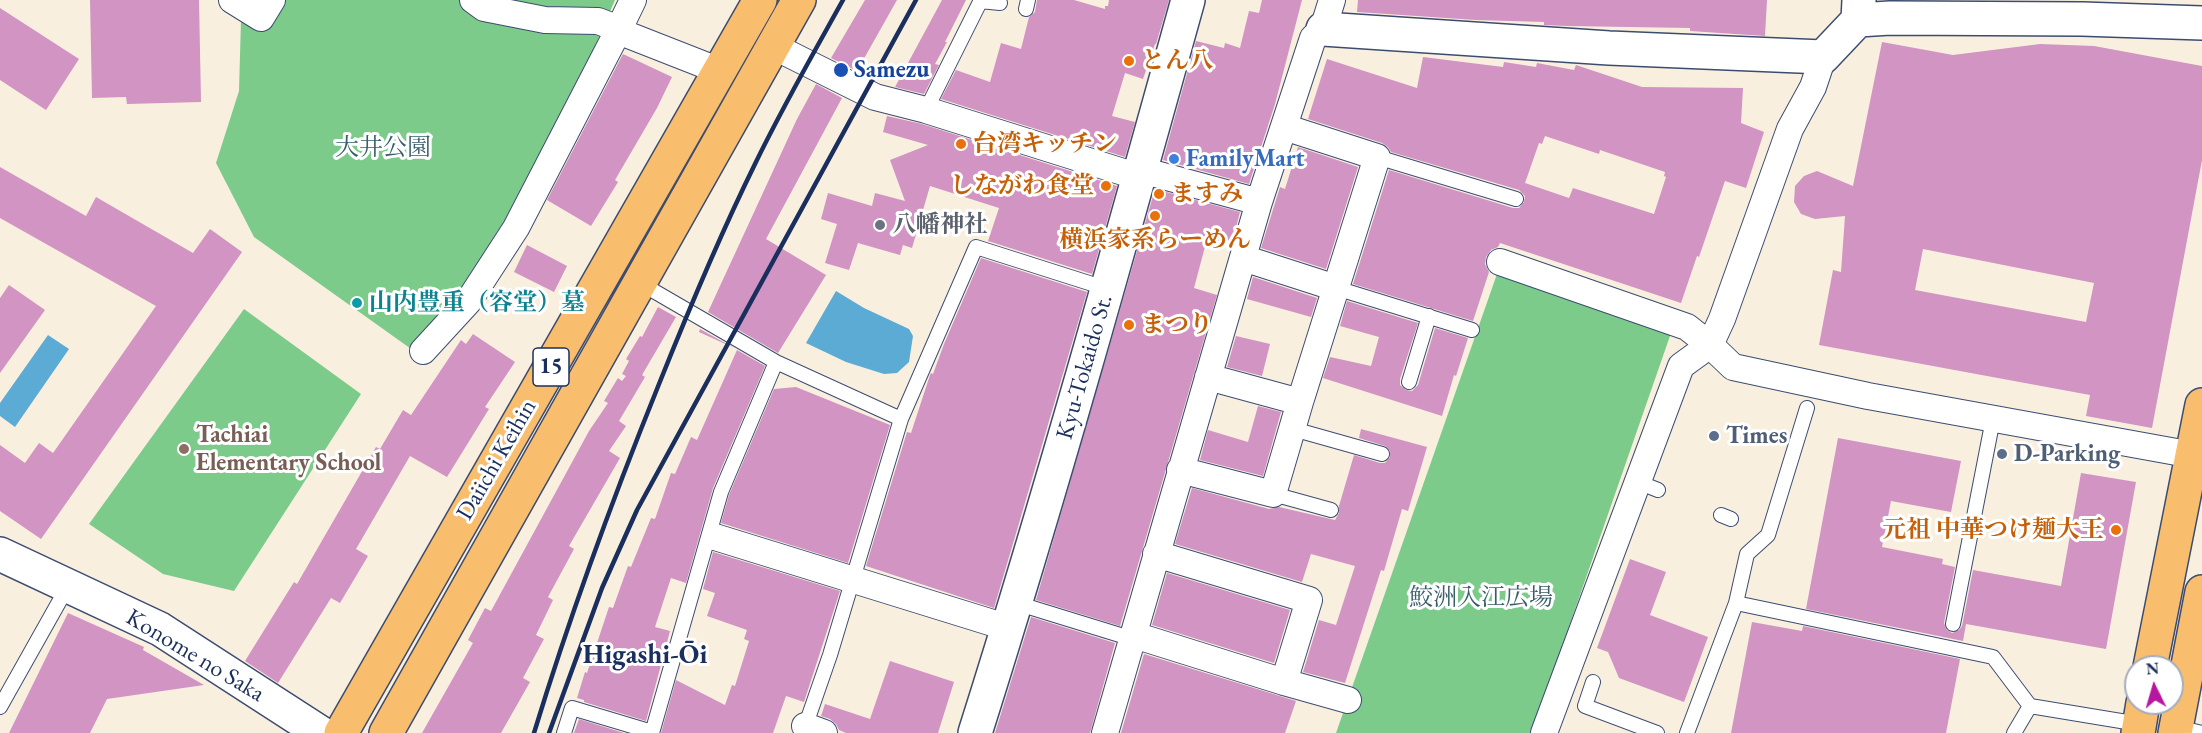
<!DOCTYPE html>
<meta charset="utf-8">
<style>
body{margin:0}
#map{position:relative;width:2202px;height:733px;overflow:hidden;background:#f8efdf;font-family:"EB Garamond",serif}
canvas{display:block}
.north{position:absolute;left:2124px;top:655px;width:60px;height:60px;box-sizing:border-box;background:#fff;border:2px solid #a4acbf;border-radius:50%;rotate:355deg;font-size:16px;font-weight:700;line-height:24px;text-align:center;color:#1b2f5e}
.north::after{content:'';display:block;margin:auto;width:21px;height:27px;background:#b5179e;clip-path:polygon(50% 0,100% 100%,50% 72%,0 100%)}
</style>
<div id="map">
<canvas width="2202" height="733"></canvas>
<div class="north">N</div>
</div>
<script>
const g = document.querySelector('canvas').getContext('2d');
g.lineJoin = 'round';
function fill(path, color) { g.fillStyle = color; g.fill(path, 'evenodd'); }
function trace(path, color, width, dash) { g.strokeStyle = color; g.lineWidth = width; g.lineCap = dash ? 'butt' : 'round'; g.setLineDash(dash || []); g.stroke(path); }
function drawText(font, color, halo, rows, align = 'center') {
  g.font = font + ' "EB Garamond","Noto Serif JP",serif'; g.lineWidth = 6; g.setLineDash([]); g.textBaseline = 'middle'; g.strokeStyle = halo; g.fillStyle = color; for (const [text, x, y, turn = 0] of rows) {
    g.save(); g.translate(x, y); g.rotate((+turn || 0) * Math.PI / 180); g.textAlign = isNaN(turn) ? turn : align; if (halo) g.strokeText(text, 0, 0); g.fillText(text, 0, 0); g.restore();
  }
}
fill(new Path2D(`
 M 282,0 L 615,0 L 592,53 L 509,226 L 461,298 L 414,351 L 254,237 L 216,163 L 239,91 L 241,20 L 263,30 Z
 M 1497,274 L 1671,333 L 1532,733 L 1336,733 Z
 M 244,309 L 361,394 L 234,591 L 163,574 L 89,524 Z`), '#7dcb8a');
fill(new Path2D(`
 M 836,291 L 864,308 L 909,329 L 913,336 L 909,362 L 897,373 L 884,374 L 846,362 L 806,343 Z
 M 48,335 L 69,349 L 15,427 L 0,416 L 0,403 Z`), '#5babd5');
fill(new Path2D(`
 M 90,0 L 199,0 L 201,102 L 127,104 L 126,97 L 92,98 Z
 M 865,0 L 897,0 L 857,71 L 831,58 Z
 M 942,0 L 966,0 L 945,42 L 947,42 L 935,64 L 939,65 L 924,94 L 895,87 Z
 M 1037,0 L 1074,0 L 1105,9 L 1105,6 L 1108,6 L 1109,0 L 1169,0 L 1156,44 L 1155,44 L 1143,79 L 1125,73 L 1112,116 L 1135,122 L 1125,157 L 941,99 L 956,70 L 990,82 L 1001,43 L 1021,49 L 1029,17 L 1035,12 Z
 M 1262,0 L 1302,0 L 1275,104 L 1249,184 L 1163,160 L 1196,41 L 1224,48 L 1225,43 L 1240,48 L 1249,11 L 1259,13 Z
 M 1358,0 L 1767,0 L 1765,36 L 1690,31 L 1690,28 L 1567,26 L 1544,25 L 1544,22 L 1476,20 L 1357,12 Z
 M 0,8 L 79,59 L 46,110 L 0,80 Z
 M 1882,42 L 1953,55 L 2040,44 L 2094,46 L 2202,66 L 2202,160 L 2152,428 L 2086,416 L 2090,395 L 1819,345 L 1833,270 L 1841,272 L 1845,216 L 1815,219 L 1801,214 L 1794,202 L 1795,186 L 1804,176 L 1817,171 L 1853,186 ZM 1923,249 L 2094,283 L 2086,322 L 1915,290 Z
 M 623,54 L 672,77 L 657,108 L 615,180 L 618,182 L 591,226 L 547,200 Z
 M 1423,57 L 1503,67 L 1504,62 L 1536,67 L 1537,63 L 1574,70 L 1576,65 L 1642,87 L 1743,88 L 1741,123 L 1764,132 L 1746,188 L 1725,181 L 1699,257 L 1697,256 L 1681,303 L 1500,243 L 1498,247 L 1491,250 L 1486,257 L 1485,264 L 1489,272 L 1473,321 L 1353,284 L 1389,170 L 1513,208 L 1519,208 L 1524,202 L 1525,196 L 1519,190 L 1391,152 L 1388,147 L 1382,143 L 1308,119 L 1327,59 L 1417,88 ZM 1545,136 L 1599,154 L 1600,150 L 1665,172 L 1664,176 L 1666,177 L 1654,214 L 1573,188 L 1569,198 L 1525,183 L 1539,143 L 1542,144 Z
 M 816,84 L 842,98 L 766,239 L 826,275 L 778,353 L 708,312 L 797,119 Z
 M 887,116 L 922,124 L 1117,186 L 1092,274 L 988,241 L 999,208 L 930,186 L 912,248 L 903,245 L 900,255 L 858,243 L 849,270 L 825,263 L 837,224 L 821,219 L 828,193 L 872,206 L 875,193 L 905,201 L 890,160 L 928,145 L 883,132 Z
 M 1298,147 L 1358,167 L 1326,269 L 1261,248 L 1280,187 L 1285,189 Z
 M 0,167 L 86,216 L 96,197 L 193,253 L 210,229 L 242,252 L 41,539 L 0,511 L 0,445 L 25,463 L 39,443 L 53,453 L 156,306 L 0,218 Z
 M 1155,189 L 1240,212 L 1231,246 L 1207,239 L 1194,288 L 1217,295 L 1120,626 L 1036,600 Z
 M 527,245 L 567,266 L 554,292 L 514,272 Z
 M 981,258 L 1087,292 L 994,608 L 866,566 L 907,432 L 911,433 L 930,375 L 931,373 L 933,374 L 944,344 Z
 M 1253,277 L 1317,298 L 1311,317 L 1247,299 Z
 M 9,285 L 45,310 L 0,373 L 0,298 Z
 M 1347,301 L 1418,323 L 1400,379 L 1400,385 L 1406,390 L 1412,391 L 1418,385 L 1435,328 L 1468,338 L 1456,376 L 1454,375 L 1442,416 L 1323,378 L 1330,357 L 1371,366 L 1379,337 L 1340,326 Z
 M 658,307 L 676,317 L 642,375 L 645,377 L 619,421 L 626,426 L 609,451 L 620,458 L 569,546 L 574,549 L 548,597 L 553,600 L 536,635 L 544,639 L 523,678 L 530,682 L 501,733 L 422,733 L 473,643 L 468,640 L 485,608 L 491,611 L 589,431 L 608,403 L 604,401 L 618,378 L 622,381 L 626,376 L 622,374 L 629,361 L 626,359 L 640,336 L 642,337 Z
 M 700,329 L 734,348 L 699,332 Z
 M 473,334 L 515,362 L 485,407 L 489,409 L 447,477 L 410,456 L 356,549 L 368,556 L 340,603 L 331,598 L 278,683 L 245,661 L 294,582 L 297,584 L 376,447 L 380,449 L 403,410 L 411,415 L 461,340 L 466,344 Z
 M 1236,336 L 1270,344 L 1262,376 L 1227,367 Z
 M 737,350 L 765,366 L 713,488 L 686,583 L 671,578 L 655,627 L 670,631 L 646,721 L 584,702 L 584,700 L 577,698 L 585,672 L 587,673 L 609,607 L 613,608 L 628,566 L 631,567 L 651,518 L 655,519 L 671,473 L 675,474 L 691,437 L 697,440 Z
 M 796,387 L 890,425 L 848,563 L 721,523 L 729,495 L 774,389 Z
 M 1258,406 L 1281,412 L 1263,476 L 1200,460 L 1208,430 L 1248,442 Z
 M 1361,429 L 1427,447 L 1408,511 L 1402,509 L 1384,571 L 1381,570 L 1345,683 L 1303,672 L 1319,620 L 1336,625 L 1355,566 L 1311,554 L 1302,582 L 1175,544 L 1192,488 L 1269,509 L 1279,507 L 1335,520 L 1339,513 L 1339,506 L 1354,455 L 1380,463 L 1385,463 L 1390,457 L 1390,451 L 1385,446 L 1359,438 Z
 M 1838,438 L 1961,461 L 1951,512 L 1891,501 L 1882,547 L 1943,559 L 1942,564 L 1955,567 L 1944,623 L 1947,630 L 1952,633 L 1959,630 L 1962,626 L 1973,570 L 2061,586 L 2081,473 L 2136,482 L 2106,649 L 1966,624 L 1963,641 L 1806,609 Z
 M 713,552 L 840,591 L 804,702 L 786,696 L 773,733 L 661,733 L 676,680 L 725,705 L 732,685 L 735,686 L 749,641 L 744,639 L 747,630 L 707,616 L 715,593 L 703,589 Z
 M 1630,559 L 1666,572 L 1650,615 L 1708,637 L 1684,702 L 1619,678 L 1608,652 L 1597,648 Z
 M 1167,573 L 1290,610 L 1274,663 L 1152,625 Z
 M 68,613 L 144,647 L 143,650 L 204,685 L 107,699 L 90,733 L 9,733 Z
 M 1031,617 L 1115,643 L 1090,733 L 995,733 Z
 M 1752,622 L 1802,631 L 1803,626 L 1960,659 L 1946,733 L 1731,733 Z
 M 1144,654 L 1296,701 L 1285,733 L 1121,733 Z
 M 890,661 L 954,682 L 938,733 L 846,733 L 839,730 L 836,724 L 830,719 L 821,716 L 825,704 L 870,719 Z
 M 579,719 L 624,733 L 574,733 Z`), '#d194c3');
const service = new Path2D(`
 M 980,1 L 1000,3
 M 1026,9 L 1028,0
 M 926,110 L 981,0
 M 1377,157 L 1516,199
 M 640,283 L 776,362
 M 1336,288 L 1472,330
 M 1409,382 L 1429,316
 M 1293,429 L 1382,454
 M 1638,482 L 1658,490
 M 1273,494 L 1331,510
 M 1721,515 L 1731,519
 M 1016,603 L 1133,639
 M 1736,603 L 1747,554 L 1768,535 L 1807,408
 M 1953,624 L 1993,419
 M 1593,682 L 1585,706 L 1657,733
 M 0,707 L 68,586
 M 2176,727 L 2202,733
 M 804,730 L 830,655 L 901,419 L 976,247 L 1108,289
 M 564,733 L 572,708 L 652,732
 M 652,733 L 721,492 L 776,362 L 901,419
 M 1687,733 L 1736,603 L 1993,657 L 2030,706 L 2139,724
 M 2014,733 L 2030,706`);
const minor = new Path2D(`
 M 232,0 L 261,18 L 272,0
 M 473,0 L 484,8 L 545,20 L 598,21 L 619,29 L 618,31 L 720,71
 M 619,29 L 633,0
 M 773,46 L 875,97 L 926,110 L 1139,177
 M 1141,170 L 1259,202
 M 1243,258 L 1336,288
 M 1500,262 L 1687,327 L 1710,345 L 1733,367 L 1868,396 L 2193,455
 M 423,351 L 468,302 L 516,228 L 618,31
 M 1208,377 L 1300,402
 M 1180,470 L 1273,494 L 1300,402 L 1377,157 L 1284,127
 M 715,537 L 1009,628
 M 1156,554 L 1309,600 L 1284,682
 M 1134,635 L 1284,682 L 1348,700
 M 805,726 L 824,733
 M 1105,733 L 1259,202 L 1313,38 L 1323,29 L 1332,0
 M 1544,733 L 1681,366 L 1710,345 L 1722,319 L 1790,129 L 1813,87 L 1823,57`);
const tertiary = new Path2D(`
 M 1858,20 L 1890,18 L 2082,19 L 2202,23
 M 1323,29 L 1609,48 L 1823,57 L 1858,20 L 1859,0
 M 0,554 L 160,629 L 321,733
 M 975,733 C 1052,490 1120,245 1188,0`);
const primary = new Path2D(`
 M 2150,667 L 2202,405
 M 2138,733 L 2143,703
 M 2175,733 L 2202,592`);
const trunk = new Path2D(`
 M 341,733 L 760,0
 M 386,733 L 799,0`);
trace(service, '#3c4c71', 16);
trace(minor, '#3c4c71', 28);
trace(tertiary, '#3c4c71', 36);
trace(primary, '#3c4c71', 36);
trace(trunk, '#3c4c71', 36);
trace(service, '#fff', 14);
trace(minor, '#fff', 26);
trace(tertiary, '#fff', 33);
trace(primary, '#f9be6d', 33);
trace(trunk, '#f9be6d', 33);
trace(new Path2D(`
 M 534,733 C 570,615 613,498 659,384 C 689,309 720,235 755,164 C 782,108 813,54 843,0
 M 549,733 L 602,588 L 637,510 L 916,0`), '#1b2f5e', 4.5);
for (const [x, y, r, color] of [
 [1129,61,6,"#e8710a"],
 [841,70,8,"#1a4fb4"],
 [961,144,6,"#e8710a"],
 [1174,159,6,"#3f7fe0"],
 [1106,186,6,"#e8710a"],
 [1159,194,6,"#e8710a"],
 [1155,216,6,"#e8710a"],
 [880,225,6,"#6b7280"],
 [357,303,6,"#0f9aa8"],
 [1129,325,6,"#e8710a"],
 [1714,436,6,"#5c6f8a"],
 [184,449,6,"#8d6e63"],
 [2002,454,6,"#5c6f8a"],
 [2116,530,6,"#e8710a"]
]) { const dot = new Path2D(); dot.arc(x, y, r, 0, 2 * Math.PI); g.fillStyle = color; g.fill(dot); trace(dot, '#fff', 2); }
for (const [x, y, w] of [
 [551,367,36]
]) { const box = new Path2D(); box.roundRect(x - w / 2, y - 19, w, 38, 4.5); g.fillStyle = '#fff'; g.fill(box); trace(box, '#1b2f5e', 1.5); }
drawText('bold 22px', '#1b2f5e', null, [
 ["15",551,367]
]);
drawText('bold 24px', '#c56008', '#fff', [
 ["とん八",1141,61],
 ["台湾キッチン",973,144],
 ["しながわ食堂",1094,186,"right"],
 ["ますみ",1171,194],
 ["横浜家系らーめん",1155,240,"center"],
 ["まつり",1141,325],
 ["元祖 中華つけ麺大王",2104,530,"right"]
], 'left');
drawText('bold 24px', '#164399', '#fff', [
 ["Samezu",854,70]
], 'left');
drawText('24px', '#385e6b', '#fff', [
 ["大井公園",383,148],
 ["鮫洲入江広場",1481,598]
]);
drawText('bold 24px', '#366cbe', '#fff', [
 ["FamilyMart",1186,159]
], 'left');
drawText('bold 24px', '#5b616d', '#fff', [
 ["八幡神社",892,225]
], 'left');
drawText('bold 24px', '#0d838f', '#fff', [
 ["山内豊重（容堂）墓",369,303]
], 'left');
drawText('24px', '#1b2f5e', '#fff', [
 ["Kyu-Tokaido St.",1085,367,-74],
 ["Daiichi Keihin",497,460,-60],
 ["Konome no Saka",195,656,31]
]);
drawText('bold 24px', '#785e54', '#fff', [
 ["Tachiai",196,435],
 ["Elementary School",196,463]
], 'left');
drawText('bold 24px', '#4e5e75', '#fff', [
 ["Times",1726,436],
 ["D-Parking",2014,454]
], 'left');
drawText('bold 27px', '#1b2f5e', '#fff', [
 ["Higashi-Ōi",645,656]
]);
</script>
